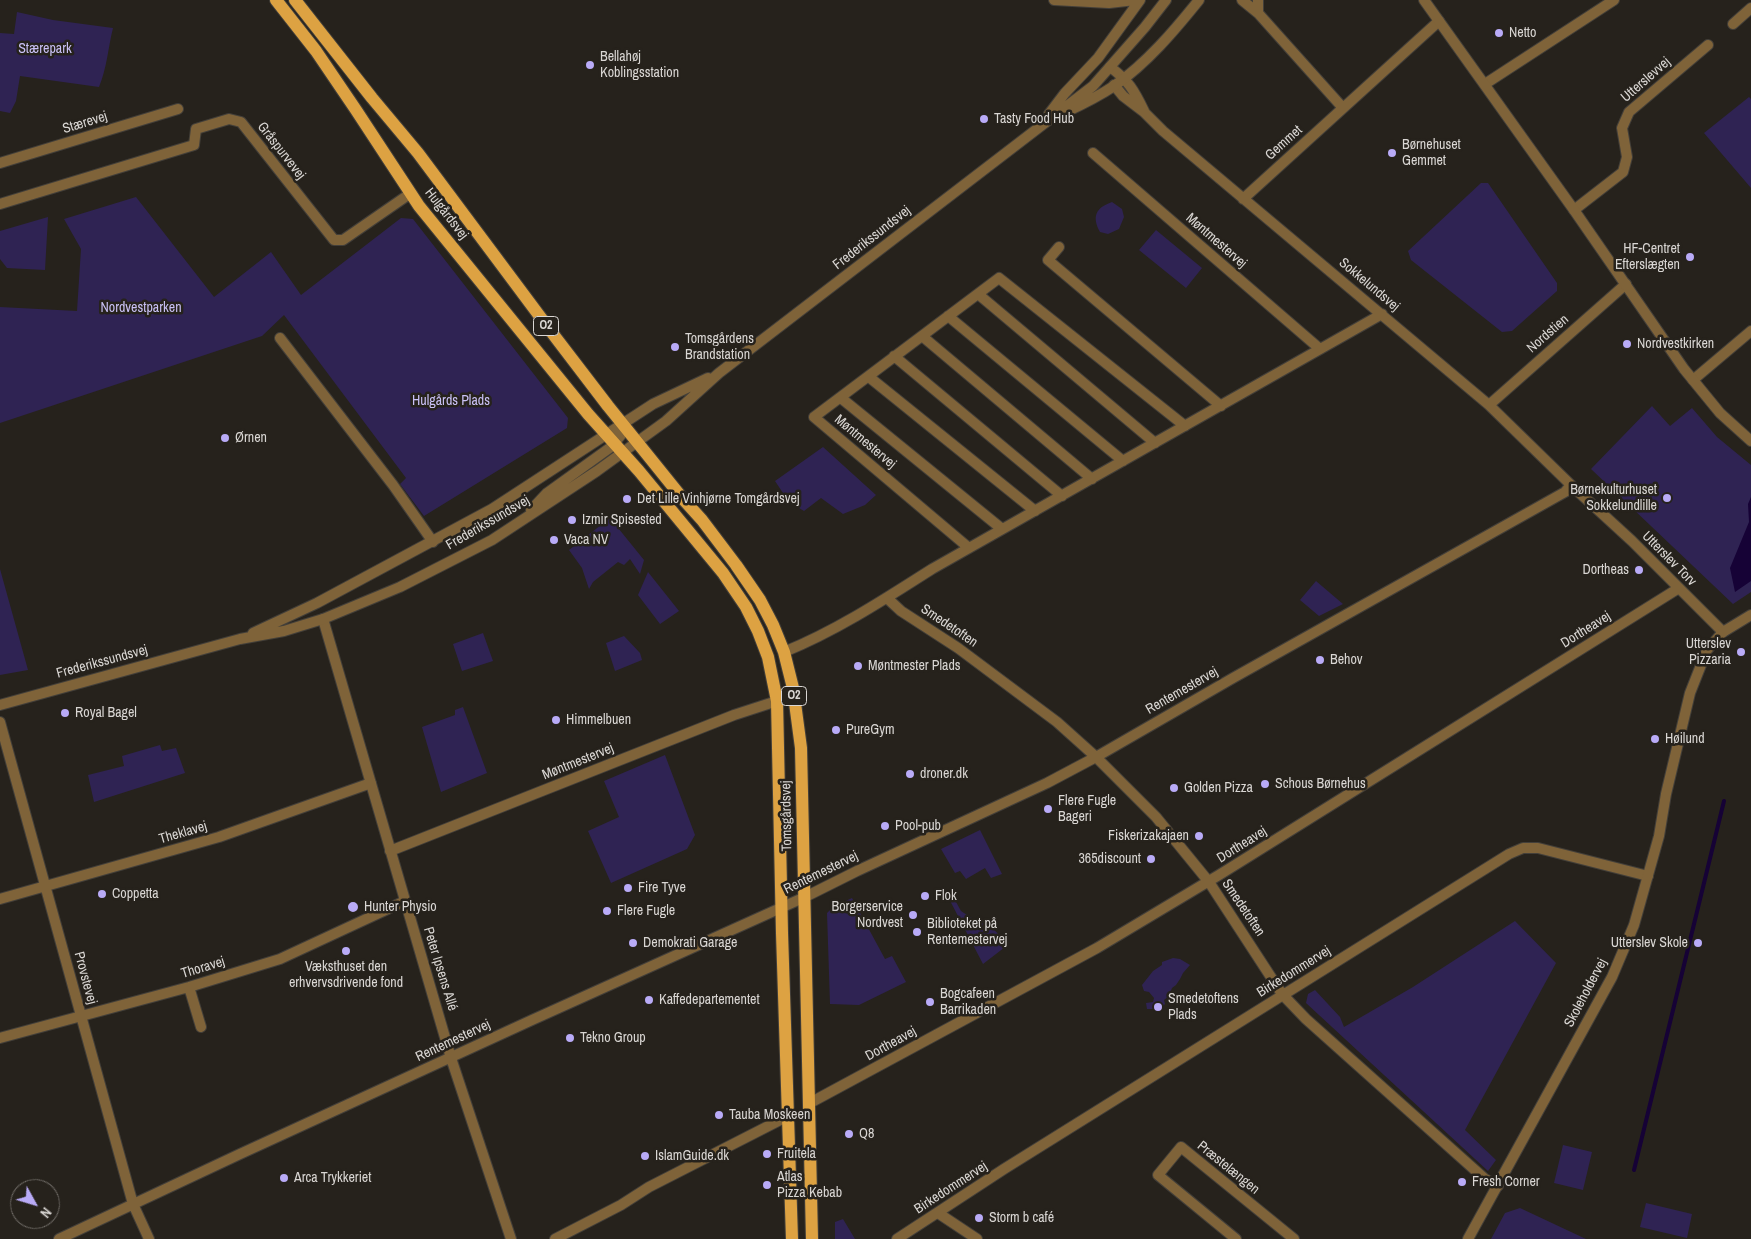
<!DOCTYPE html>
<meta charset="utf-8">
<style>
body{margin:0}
#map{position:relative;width:1751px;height:1239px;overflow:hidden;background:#26221c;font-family:"Archivo Narrow",sans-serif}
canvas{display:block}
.north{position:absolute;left:10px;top:1179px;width:50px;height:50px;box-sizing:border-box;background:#26221c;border:1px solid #6e6a65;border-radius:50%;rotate:129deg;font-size:14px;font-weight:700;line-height:20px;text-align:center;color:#d9d6d3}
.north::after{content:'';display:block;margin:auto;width:18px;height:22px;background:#b9abf7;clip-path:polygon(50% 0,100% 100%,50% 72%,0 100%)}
</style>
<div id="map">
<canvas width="1751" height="1239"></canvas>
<div class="north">N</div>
</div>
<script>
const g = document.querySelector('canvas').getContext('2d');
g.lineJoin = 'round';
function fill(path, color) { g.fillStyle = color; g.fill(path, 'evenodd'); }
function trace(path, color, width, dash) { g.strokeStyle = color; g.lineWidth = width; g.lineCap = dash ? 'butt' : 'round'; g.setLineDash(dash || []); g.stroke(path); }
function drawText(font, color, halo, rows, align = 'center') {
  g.font = font + ' "Archivo Narrow",sans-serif'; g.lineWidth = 5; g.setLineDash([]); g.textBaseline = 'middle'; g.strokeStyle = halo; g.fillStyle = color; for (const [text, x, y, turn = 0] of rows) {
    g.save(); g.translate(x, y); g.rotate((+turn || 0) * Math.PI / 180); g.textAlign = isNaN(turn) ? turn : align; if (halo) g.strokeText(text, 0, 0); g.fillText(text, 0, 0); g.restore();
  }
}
fill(new Path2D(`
 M 17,12 L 53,20 L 113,28 C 108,48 107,68 99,87 L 20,76 L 16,101 L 10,113 L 0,111 L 0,33 L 14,34 Z
 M 1749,97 L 1751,99 L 1751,188 L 1704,133 Z
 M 1481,183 L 1488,183 L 1557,283 L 1557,291 L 1512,331 L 1502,332 L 1411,260 L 1408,251 Z
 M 136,197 L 214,297 L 271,252 L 301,295 L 401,218 L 413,219 L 568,418 L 567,428 L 424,516 L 400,484 L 406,478 L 284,315 L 262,336 L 0,423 L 0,307 L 77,311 L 81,249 L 64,219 Z
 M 1112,202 L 1122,209 L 1124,217 L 1119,229 L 1108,234 L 1100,232 C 1092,217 1095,208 1112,202 Z
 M 48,217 L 45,270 L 7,268 L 0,259 L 0,231 Z
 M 1156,230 L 1202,268 L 1186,288 L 1139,250 Z
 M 1652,406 L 1670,426 L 1692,408 L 1717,437 L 1751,465 L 1751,592 L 1733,604 L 1591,469 Z
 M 823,447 L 876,495 L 865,505 L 843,514 L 821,498 L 804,511 L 789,502 L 775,481 Z
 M 610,518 L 644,560 L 640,574 L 630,559 L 624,565 L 618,562 L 593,582 L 589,589 L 582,568 L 569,550 Z
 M 0,569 L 28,670 L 0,675 Z
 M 648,572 L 679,611 L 660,624 L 638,595 Z
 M 1316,581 L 1343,604 L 1319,616 L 1300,600 Z
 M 483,633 L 493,661 L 462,671 L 453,644 Z
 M 624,636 L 640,653 L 642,660 L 615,671 L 606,643 Z
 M 463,707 L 487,773 L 441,792 L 422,727 L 455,715 L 455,710 Z
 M 160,745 L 162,751 L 176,748 L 185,773 L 94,802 L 88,775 L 124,766 L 122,756 Z
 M 665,755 L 695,835 L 687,849 L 611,883 L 588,831 L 619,817 L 604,781 Z
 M 980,830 L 1002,874 L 991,878 L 985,868 L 966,879 L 960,871 L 955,873 L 941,849 Z
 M 950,891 L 961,911 L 970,917 L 991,927 L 1009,944 L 983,964 L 946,893 Z
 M 852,898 L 885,959 L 892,956 L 906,982 L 859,1005 L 830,1004 L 827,913 L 833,907 Z
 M 1515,921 L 1556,963 L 1465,1130 L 1496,1160 L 1488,1171 L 1306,1003 L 1308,994 L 1315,990 L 1340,1017 L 1344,1027 L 1413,987 Z
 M 1173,958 L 1180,959 L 1190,965 L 1183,973 L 1180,979 L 1176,985 L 1172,988 L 1169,996 L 1164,1000 L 1165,1004 L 1160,1009 L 1147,1009 L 1146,1003 L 1153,1002 L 1154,998 L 1149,992 L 1144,991 L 1142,985 L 1153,971 L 1162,965 L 1162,962 Z
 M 1563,1145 L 1592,1152 L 1583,1190 L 1554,1183 Z
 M 1646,1203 L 1692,1214 L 1687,1238 L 1640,1227 Z
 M 1520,1208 L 1586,1239 L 1491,1239 L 1505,1213 Z
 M 843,1219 L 855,1239 L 835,1239 L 835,1222 Z`), '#2f2353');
fill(new Path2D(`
 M 1751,497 L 1751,581 L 1735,592 L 1730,568 L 1749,522 L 1748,504 Z`), '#160236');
trace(new Path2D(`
 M 1634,1170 L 1724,801`), '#160236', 4);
const minor = new Path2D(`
 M 1242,0 L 1258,13 L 1343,108
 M 1258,13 L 1258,0
 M 1733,24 L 1751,8
 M 1110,67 C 1128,80 1134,90 1144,111
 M 1485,84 L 1614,0
 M 1114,85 L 1123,96 L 1144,112 L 1163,131 L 1489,405 L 1571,485 L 1632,541 L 1723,632
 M 1093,153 L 1320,349
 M 0,163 L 178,109
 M 1243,199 L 1439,21
 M 0,204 L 194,145 L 196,129 L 229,119 L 241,122 L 334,240 L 343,240 L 411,193
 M 1574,210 L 1623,172 L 1627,157 L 1622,128 L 1629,112 L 1708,45
 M 1059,247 L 1048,260 L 1221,406
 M 978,294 L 1155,443
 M 948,316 L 1123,461
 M 922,336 L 1092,479
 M 280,338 L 393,485 L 433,542
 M 894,356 L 1062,496
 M 869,377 L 1035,511
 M 1693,380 L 1751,331
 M 841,398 L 1002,529
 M 1489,405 L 1626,284
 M 969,548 L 814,417 L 999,278 L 1185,426
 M 887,598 L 901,611 L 958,648 L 1057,722 L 1096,757 L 1156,817 L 1209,882 L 1282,994 L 1306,1019 L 1485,1179 L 1498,1186
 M 323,619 L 451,1058 L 511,1239
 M 784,652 C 836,631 885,599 932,569 L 1382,314
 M 0,722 L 133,1204 L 149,1239
 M 390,851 L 734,715 L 777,701
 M 0,899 L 219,837 L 371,783
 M 189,987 L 201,1027
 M 0,1038 L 189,987 L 280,959 L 405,901
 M 808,1104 L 1097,948 L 1219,875 L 1679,588
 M 938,1213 L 977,1239
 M 59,1239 L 240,1154 L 532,1020 L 805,897 L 857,871 L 1047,783 L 1096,757 L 1233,678 L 1565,492 L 1571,485
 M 555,1239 L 621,1205 L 649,1187 L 788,1116
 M 897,1239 L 1004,1169 L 1509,854 L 1523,848 L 1538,848 L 1648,876
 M 1236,1239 L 1158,1175 L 1181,1147 L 1294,1239`);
const tertiary = new Path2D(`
 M 1054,0 L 1109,3 L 1135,0
 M 1424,0 L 1574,210 L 1684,369 L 1720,413 L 1751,441
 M 1066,112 C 1083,104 1099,96 1114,86 C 1147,63 1174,31 1199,0
 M 1049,114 L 1065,93 L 1098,58 L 1140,0
 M 531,510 L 547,493 L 611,447 L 621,435 L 622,424
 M 253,633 L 317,603 L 492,509 L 653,404 L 708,378
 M 0,705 L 240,639 L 284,631 L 323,619 L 400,587 L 492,540 L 597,471 L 666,421 L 719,373 L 1093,86 L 1145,27 L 1166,0
 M 1468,1239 L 1612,977 L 1634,925 L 1659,836 L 1666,794 L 1690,693 L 1707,650 L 1723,632 L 1751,615`);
const primary = new Path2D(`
 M 276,0 L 316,51 L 356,110 L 419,206 L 588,414 L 639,471 L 723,573 L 746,607 L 758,631 L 768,657 L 777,701 L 782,933 L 792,1239
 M 295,0 L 372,98 L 418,153 L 556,338 L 608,406 L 683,499 L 702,520 L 736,565 L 760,600 L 773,625 L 784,652 L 793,688 L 801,748 L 812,1239`);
trace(minor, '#433f39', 12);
trace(tertiary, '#433f39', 12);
trace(primary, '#433f39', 14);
trace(minor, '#7f6339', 10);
trace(tertiary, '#7f6339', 10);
trace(primary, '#dda242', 12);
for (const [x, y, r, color] of [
 [1499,33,5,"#b9abf7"],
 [590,65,5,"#b9abf7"],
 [984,119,5,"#b9abf7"],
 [1392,153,5,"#b9abf7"],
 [1690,257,5,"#b9abf7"],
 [1627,344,5,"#b9abf7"],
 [675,347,5,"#b9abf7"],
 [225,438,5,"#b9abf7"],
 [1667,498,5,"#b9abf7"],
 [627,499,5,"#b9abf7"],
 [572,520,5,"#b9abf7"],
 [554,540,5,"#b9abf7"],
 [1639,570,5,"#b9abf7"],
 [1741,652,5,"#b9abf7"],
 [1320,660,5,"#b9abf7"],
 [858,666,5,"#b9abf7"],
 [65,713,5,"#b9abf7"],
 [556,720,5,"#b9abf7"],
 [836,730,5,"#b9abf7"],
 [1655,739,5,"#b9abf7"],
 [910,774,5,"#b9abf7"],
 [1265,784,5,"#b9abf7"],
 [1174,788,5,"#b9abf7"],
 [1048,809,5,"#b9abf7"],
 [885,826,5,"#b9abf7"],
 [1199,836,5,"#b9abf7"],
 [1151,859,5,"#b9abf7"],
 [628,888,5,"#b9abf7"],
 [102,894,5,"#b9abf7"],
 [925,896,5,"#b9abf7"],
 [353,907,6,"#b9abf7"],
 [607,911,5,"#b9abf7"],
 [913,915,5,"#b9abf7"],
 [917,932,5,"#b9abf7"],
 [633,943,5,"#b9abf7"],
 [1698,943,5,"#b9abf7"],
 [346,951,5,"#b9abf7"],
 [649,1000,5,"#b9abf7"],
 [930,1002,5,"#b9abf7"],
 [1158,1007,5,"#b9abf7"],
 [570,1038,5,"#b9abf7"],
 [719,1115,5,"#b9abf7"],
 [849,1134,5,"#b9abf7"],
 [767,1154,5,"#b9abf7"],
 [645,1156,5,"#b9abf7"],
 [284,1178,5,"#b9abf7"],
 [1462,1182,5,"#b9abf7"],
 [767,1185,5,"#b9abf7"],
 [979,1218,5,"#b9abf7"]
]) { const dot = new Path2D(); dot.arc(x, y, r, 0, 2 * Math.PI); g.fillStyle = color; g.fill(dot); trace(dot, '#26221c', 2); }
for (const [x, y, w] of [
 [546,326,25],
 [794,696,25]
]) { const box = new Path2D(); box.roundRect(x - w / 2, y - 9.5, w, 19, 4); g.fillStyle = '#26221c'; g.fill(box); trace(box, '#d9d6d3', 1); }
drawText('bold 12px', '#d9d6d3', null, [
 ["O2",546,326],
 ["O2",794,696]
]);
drawText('14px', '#d9d6d3', '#26221c', [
 ["Netto",1509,33],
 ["Bellahøj",600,57],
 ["Koblingsstation",600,73],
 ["Tasty Food Hub",994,119],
 ["Børnehuset",1402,145],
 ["Gemmet",1402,161],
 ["HF-Centret",1680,249,"right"],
 ["Efterslægten",1680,265,"right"],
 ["Tomsgårdens",685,339],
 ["Brandstation",685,355],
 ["Nordvestkirken",1637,344],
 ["Ørnen",235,438],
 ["Børnekulturhuset",1657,490,"right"],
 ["Sokkelundlille",1657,506,"right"],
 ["Det Lille Vinhjørne Tomgårdsvej",637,499],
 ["Izmir Spisested",582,520],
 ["Vaca NV",564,540],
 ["Dortheas",1629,570,"right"],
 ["Utterslev",1731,644,"right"],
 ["Pizzaria",1731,660,"right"],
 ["Behov",1330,660],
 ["Møntmester Plads",868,666],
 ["Royal Bagel",75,713],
 ["Himmelbuen",566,720],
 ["PureGym",846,730],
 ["Høilund",1665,739],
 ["droner.dk",920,774],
 ["Schous Børnehus",1275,784],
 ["Golden Pizza",1184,788],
 ["Flere Fugle",1058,801],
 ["Bageri",1058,817],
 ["Pool-pub",895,826],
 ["Fiskerizakajaen",1189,836,"right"],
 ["365discount",1141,859,"right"],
 ["Fire Tyve",638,888],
 ["Coppetta",112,894],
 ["Flok",935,896],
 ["Hunter Physio",364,907],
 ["Borgerservice",903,907,"right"],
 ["Nordvest",903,923,"right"],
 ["Flere Fugle",617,911],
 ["Biblioteket på",927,924],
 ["Rentemestervej",927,940],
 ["Demokrati Garage",643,943],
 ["Utterslev Skole",1688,943,"right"],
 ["Væksthuset den",346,967,"center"],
 ["erhvervsdrivende fond",346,983,"center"],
 ["Bogcafeen",940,994],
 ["Barrikaden",940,1010],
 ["Smedetoftens",1168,999],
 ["Plads",1168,1015],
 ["Kaffedepartementet",659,1000],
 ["Tekno Group",580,1038],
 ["Tauba Moskeen",729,1115],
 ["Q8",859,1134],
 ["Fruitela",777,1154],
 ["IslamGuide.dk",655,1156],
 ["Atlas",777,1177],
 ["Pizza Kebab",777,1193],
 ["Arca Trykkeriet",294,1178],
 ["Fresh Corner",1472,1182],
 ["Storm b café",989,1218]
], 'left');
drawText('14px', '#cac1f6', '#26221c', [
 ["Stærepark",45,49],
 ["Nordvestparken",141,308],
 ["Hulgårds Plads",451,401]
]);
drawText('14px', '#d9d6d3', '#26221c', [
 ["Utterslevvej",1646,80,-41],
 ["Stærevej",85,123,-17],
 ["Gemmet",1284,143,-42],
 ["Gråspurvevej",281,151,52],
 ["Hulgårdsvej",446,214,52],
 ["Frederikssundsvej",872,238,-38],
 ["Møntmestervej",1216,241,41],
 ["Sokkelundsvej",1369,285,40],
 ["Nordstien",1548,334,-41],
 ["Møntmestervej",865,442,40],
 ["Frederikssundsvej",488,523,-30],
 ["Utterslev Torv",1669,559,45],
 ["Smedetoften",949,626,34],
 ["Dortheavej",1586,630,-32],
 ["Frederikssundsvej",102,662,-15],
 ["Rentemestervej",1182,691,-30],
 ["Møntmestervej",578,762,-22],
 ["Tomsgårdsvej",787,816,-91],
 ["Theklavej",183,833,-16],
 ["Dortheavej",1242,845,-32],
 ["Rentemestervej",821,873,-26],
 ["Smedetoften",1243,908,56],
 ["Thoravej",203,968,-17],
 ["Peter Ipsens Allé",440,969,73],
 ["Birkedommervej",1294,972,-32],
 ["Provstevej",85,978,75],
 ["Skoleholdervej",1586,993,-62],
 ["Rentemestervej",453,1041,-25],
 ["Dortheavej",891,1044,-29],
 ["Præstelængen",1228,1168,39],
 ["Birkedommervej",951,1188,-33]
]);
</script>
